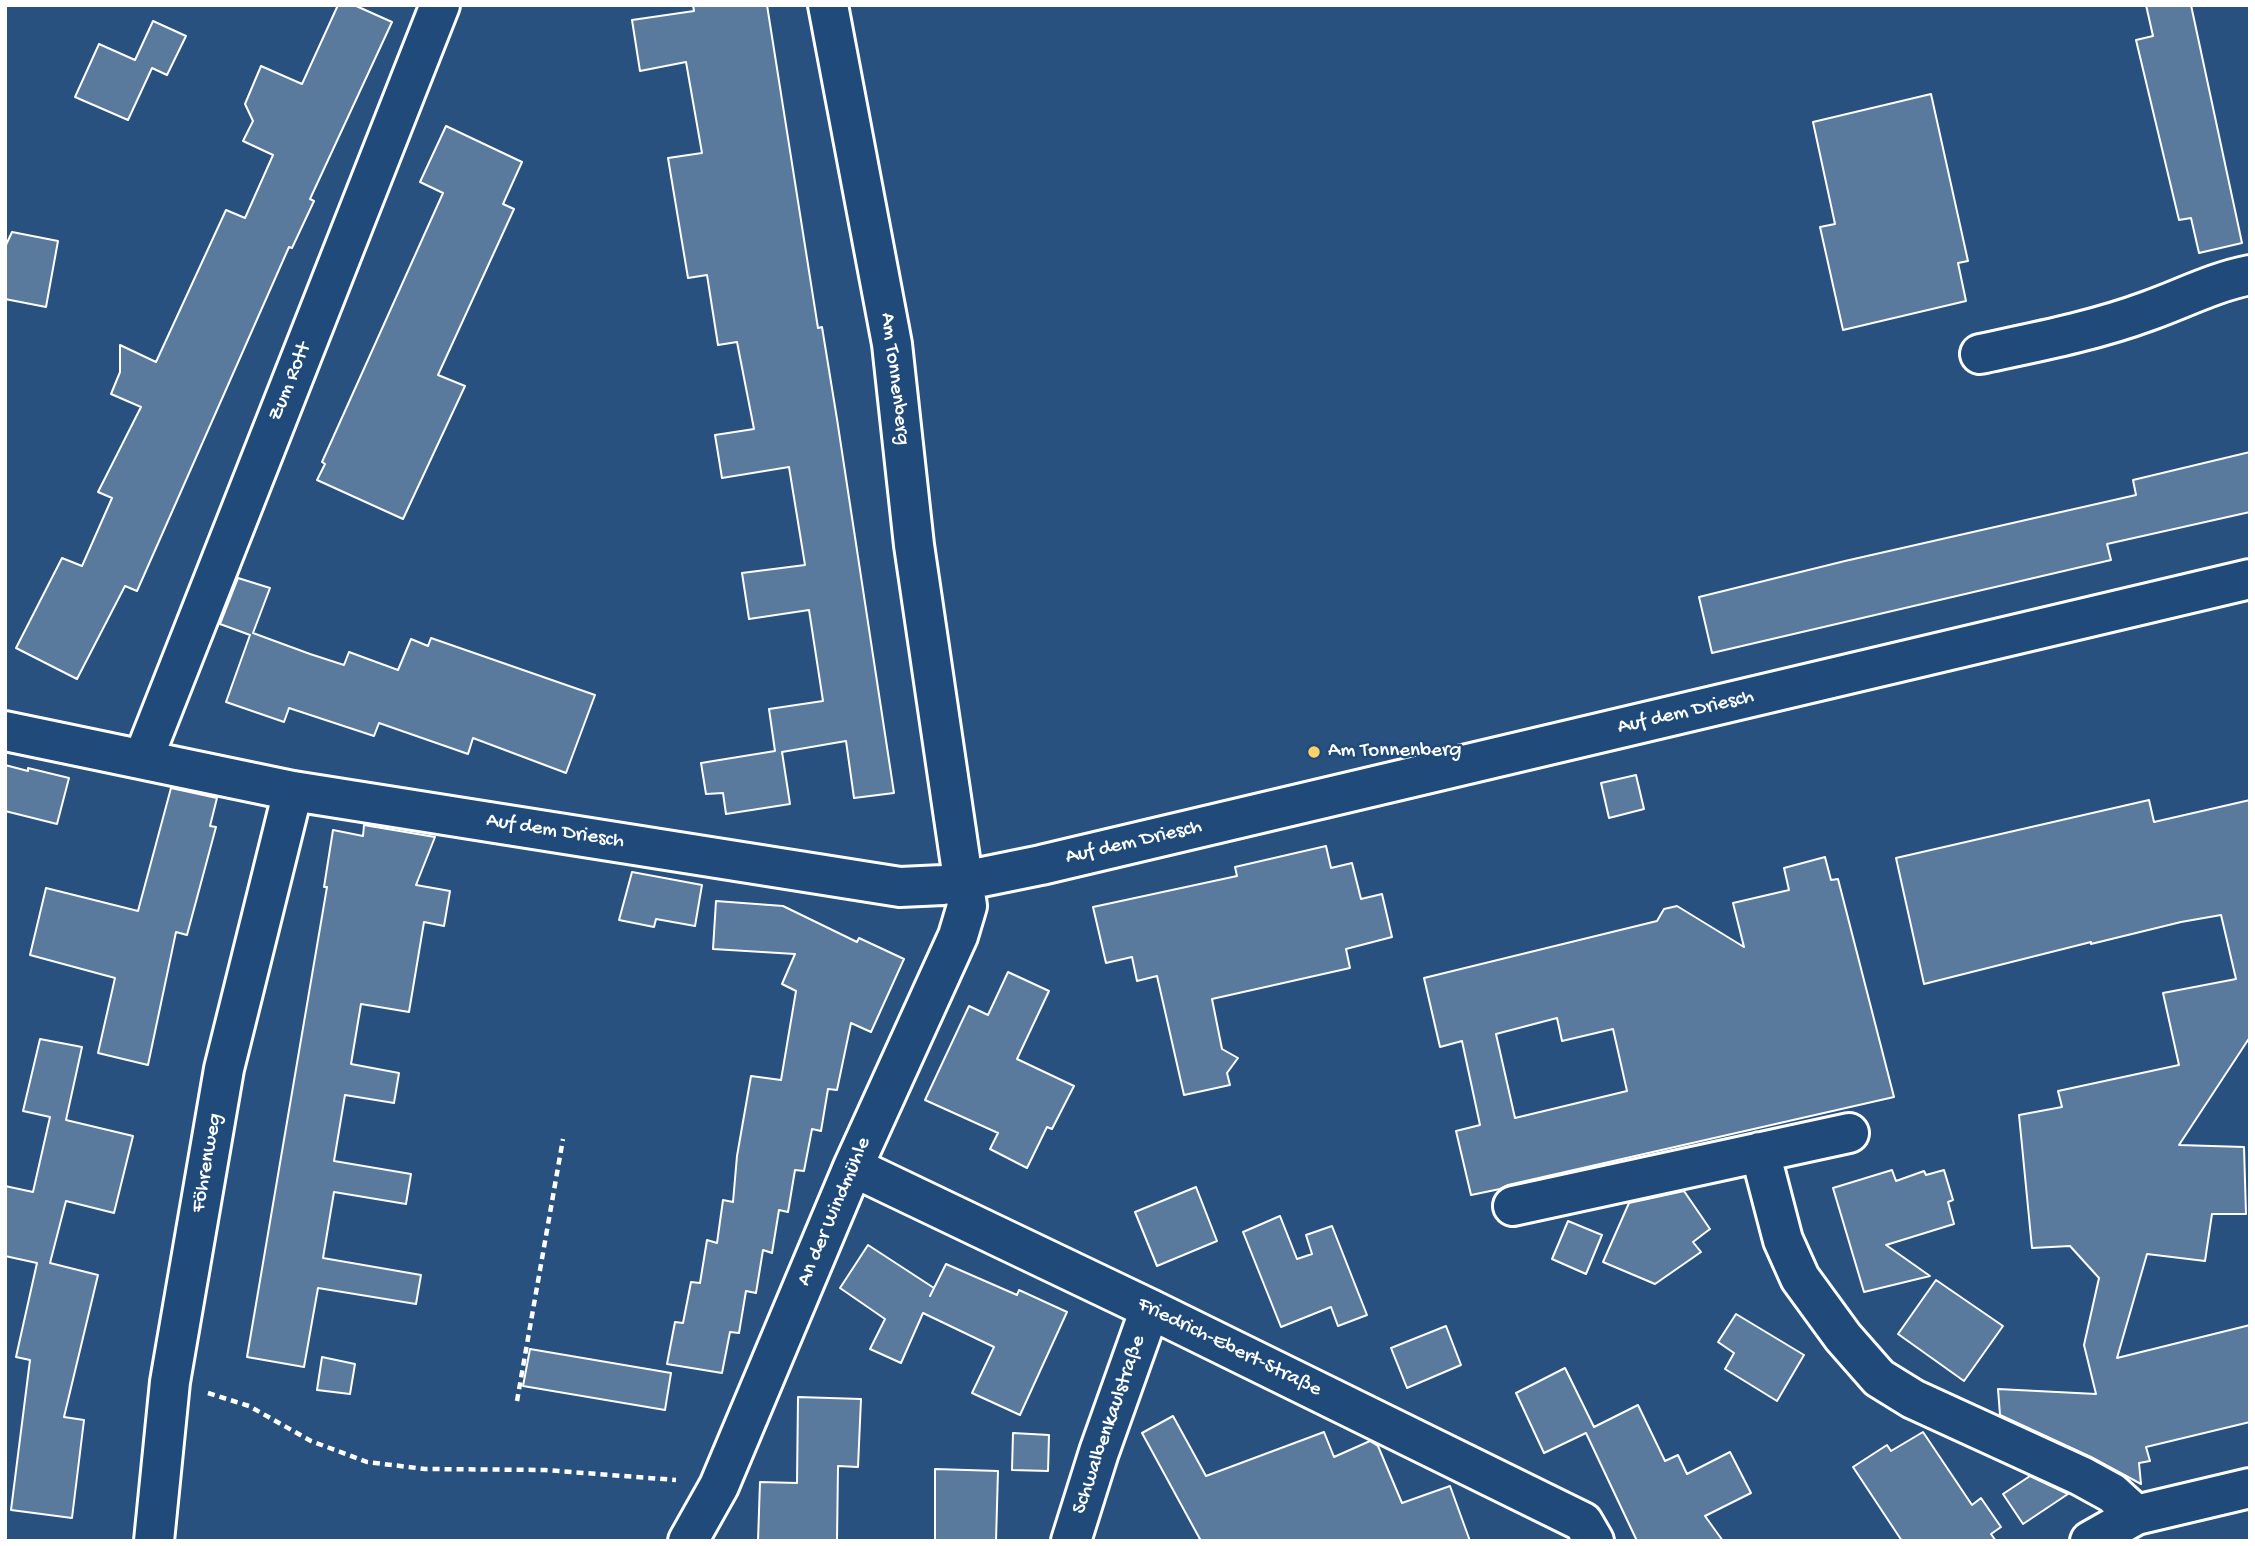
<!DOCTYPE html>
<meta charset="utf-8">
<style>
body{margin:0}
#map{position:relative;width:2255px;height:1546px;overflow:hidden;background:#28517f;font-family:"Gochi Hand",sans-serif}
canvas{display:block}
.frame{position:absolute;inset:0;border:7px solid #fff;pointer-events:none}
</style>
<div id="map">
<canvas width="2255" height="1546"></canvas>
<div class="frame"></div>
</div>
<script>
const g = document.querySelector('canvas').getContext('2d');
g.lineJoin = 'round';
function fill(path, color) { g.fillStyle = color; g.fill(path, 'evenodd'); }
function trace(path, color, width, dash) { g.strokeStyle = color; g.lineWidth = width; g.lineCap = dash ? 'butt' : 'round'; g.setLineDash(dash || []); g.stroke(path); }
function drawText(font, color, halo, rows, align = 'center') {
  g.font = font + ' "Gochi Hand",sans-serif'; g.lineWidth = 5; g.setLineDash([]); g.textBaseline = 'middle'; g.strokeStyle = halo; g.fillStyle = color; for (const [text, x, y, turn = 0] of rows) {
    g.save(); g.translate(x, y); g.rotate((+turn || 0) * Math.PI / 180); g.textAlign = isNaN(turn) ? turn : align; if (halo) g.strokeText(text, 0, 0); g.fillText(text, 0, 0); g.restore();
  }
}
const building = new Path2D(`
 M 338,5 L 354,5 L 392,22 L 310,199 L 314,201 L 292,248 L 289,247 L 137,591 L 125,586 L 77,679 L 16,648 L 62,558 L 82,566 L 112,498 L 98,492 L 141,407 L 111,394 L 120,372 L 120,345 L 156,362 L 226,210 L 245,218 L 273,155 L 243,141 L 253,121 L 245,104 L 261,66 L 302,84 Z
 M 693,5 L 767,5 L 818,328 L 822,327 L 837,419 L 894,793 L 854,798 L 846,741 L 782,752 L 790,804 L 726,814 L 723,793 L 706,794 L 701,763 L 775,751 L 769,709 L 823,701 L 809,610 L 749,619 L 742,573 L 805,565 L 789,467 L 722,478 L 715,435 L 754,429 L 737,342 L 718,345 L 707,275 L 688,278 L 668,158 L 702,153 L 686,62 L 640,71 L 632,20 L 694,11 Z
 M 2146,5 L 2191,5 L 2242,243 L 2199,253 L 2191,218 L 2179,220 L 2136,40 L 2153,36 Z
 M 153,21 L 186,36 L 167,75 L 152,68 L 128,120 L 75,97 L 99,44 L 135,60 Z
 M 1931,94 L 1968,261 L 1958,263 L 1966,301 L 1843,330 L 1820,227 L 1835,224 L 1813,122 Z
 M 446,126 L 522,162 L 503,204 L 514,209 L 438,375 L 465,386 L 403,519 L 317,480 L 325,464 L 322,462 L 443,193 L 420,182 Z
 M 12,232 L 58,241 L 46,307 L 5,299 L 5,247 Z
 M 2250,452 L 2250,512 L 2107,544 L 2111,560 L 1712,653 L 1699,597 L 1845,561 L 2136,495 L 2133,480 Z
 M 238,578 L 270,588 L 253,633 L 310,654 L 344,665 L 349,652 L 398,670 L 411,639 L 428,646 L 431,638 L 595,695 L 566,773 L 473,738 L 468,754 L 379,723 L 374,736 L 289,708 L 284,722 L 226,702 L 250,635 L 220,624 Z
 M 5,765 L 28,771 L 28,768 L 69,778 L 57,824 L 5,811 Z
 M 1636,775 L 1644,809 L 1609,818 L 1601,783 Z
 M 171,788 L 217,798 L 210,826 L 216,827 L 187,935 L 176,932 L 148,1065 L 98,1053 L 115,978 L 30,955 L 46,888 L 138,911 Z
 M 2149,800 L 2154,822 L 2250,800 L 2250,1037 L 2179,1145 L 2244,1147 L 2246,1214 L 2212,1214 L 2205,1261 L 2147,1254 L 2117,1358 L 2250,1325 L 2250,1422 L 2146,1447 L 2150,1461 L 2139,1463 L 2141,1484 L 2091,1457 L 2000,1415 L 1998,1389 L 2096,1394 L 2084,1345 L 2099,1278 L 2070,1246 L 2032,1248 L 2019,1115 L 2062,1107 L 2058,1091 L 2179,1065 L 2163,993 L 2236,979 L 2221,915 L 2181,922 L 2091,944 L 2091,942 L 1924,984 L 1896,858 Z
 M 364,825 L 435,837 L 416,885 L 450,891 L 444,926 L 424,922 L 409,1012 L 361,1004 L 351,1064 L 399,1073 L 394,1103 L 345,1095 L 334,1161 L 411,1174 L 406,1204 L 334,1192 L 323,1258 L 421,1275 L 416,1304 L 318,1288 L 304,1367 L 247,1357 L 327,887 L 324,887 L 333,830 L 363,836 Z
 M 1326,846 L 1331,868 L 1352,863 L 1361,899 L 1382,894 L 1392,937 L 1346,949 L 1350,968 L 1212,999 L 1222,1049 L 1238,1058 L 1227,1073 L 1230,1085 L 1184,1095 L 1157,976 L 1137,981 L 1132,957 L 1106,963 L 1093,907 L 1237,876 L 1235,867 Z
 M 1825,857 L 1831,880 L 1838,879 L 1894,1097 L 1508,1185 L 1500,1189 L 1471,1195 L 1456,1131 L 1480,1125 L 1462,1041 L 1440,1047 L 1424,978 L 1657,921 L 1664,909 L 1677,906 L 1744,947 L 1733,903 L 1789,890 L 1784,868 ZM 1557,1018 L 1562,1041 L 1613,1029 L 1627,1091 L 1515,1118 L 1496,1034 Z
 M 632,872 L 702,885 L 695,926 L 656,919 L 654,927 L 619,920 Z
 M 716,901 L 783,906 L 857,942 L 859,938 L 904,959 L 871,1032 L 851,1023 L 837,1090 L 828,1089 L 821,1131 L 812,1129 L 804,1171 L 795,1170 L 788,1212 L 779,1210 L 772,1253 L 763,1250 L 756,1293 L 746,1291 L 739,1333 L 730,1332 L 722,1373 L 667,1364 L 675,1322 L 683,1323 L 691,1282 L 700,1283 L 707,1240 L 717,1243 L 723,1200 L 733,1202 L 737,1156 L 751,1076 L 781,1080 L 796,991 L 782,984 L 795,954 L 713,949 Z
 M 1008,972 L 1049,991 L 1017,1059 L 1074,1086 L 1052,1129 L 1047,1127 L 1027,1168 L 990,1149 L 998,1133 L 925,1100 L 969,1006 L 988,1015 Z
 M 40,1039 L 82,1047 L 66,1120 L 133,1136 L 114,1213 L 66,1201 L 50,1263 L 98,1275 L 64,1417 L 84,1420 L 72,1518 L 11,1510 L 30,1360 L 16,1357 L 37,1263 L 5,1256 L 5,1186 L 33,1192 L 50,1117 L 23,1111 Z
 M 1892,1170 L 1896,1181 L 1924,1171 L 1926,1175 L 1944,1170 L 1953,1200 L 1948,1202 L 1954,1224 L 1886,1245 L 1930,1276 L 1864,1292 L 1833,1188 Z
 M 1196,1187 L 1217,1241 L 1157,1266 L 1135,1212 Z
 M 1684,1191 L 1710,1229 L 1693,1242 L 1701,1252 L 1655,1284 L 1603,1262 L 1629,1203 Z
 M 1280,1216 L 1297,1259 L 1312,1254 L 1306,1235 L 1332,1226 L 1367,1315 L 1338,1326 L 1331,1307 L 1281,1327 L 1243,1232 Z
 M 1568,1221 L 1602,1235 L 1586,1274 L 1552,1259 Z
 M 868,1245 L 934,1288 L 930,1296 L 946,1264 L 1017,1295 L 1019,1290 L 1067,1312 L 1020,1415 L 972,1393 L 994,1347 L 923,1313 L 901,1363 L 870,1349 L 885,1319 L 840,1288 Z
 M 1936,1280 L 2003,1326 L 1964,1381 L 1898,1334 Z
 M 1736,1314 L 1804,1355 L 1777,1401 L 1725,1369 L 1734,1353 L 1718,1342 Z
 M 1446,1326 L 1461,1365 L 1407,1388 L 1391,1348 Z
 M 530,1349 L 671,1373 L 665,1410 L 523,1386 Z
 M 322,1357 L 355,1364 L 350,1394 L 317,1390 Z
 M 1565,1368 L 1594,1427 L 1638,1405 L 1665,1461 L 1678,1455 L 1687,1474 L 1730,1452 L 1751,1493 L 1705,1516 L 1723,1541 L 1637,1541 L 1586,1433 L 1544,1453 L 1516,1393 Z
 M 798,1397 L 861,1399 L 858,1467 L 838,1466 L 837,1541 L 758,1541 L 760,1482 L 797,1483 Z
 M 1173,1416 L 1206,1476 L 1324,1432 L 1334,1457 L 1370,1441 L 1378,1446 L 1402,1503 L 1450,1486 L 1470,1541 L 1201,1541 L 1142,1433 Z
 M 1923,1432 L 1972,1505 L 1981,1498 L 2001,1527 L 1991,1534 L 1996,1541 L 1902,1541 L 1853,1467 L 1887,1445 L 1891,1451 Z
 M 1013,1433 L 1049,1435 L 1048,1471 L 1012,1470 Z
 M 935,1469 L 998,1471 L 996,1541 L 935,1541 Z
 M 2030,1476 L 2068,1494 L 2023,1524 L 2003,1494 Z`);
fill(building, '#5a7a9d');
trace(building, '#fff', 2);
const minor = new Path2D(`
 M 1980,354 C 2036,342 2094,331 2148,311 C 2182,299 2214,282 2250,275
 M 5,731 L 293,791 L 900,887 L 943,885 L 1041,865 L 2250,579
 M 143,759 L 440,5
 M 1760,1152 L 1783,1240 L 1800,1278 L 1843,1337 L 1879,1378 L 1913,1399 L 2081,1476 L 2112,1493 L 2136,1515
 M 853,1167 L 1150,1309 L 1583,1522 L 1594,1541
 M 1513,1206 L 1849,1133
 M 154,1541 L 170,1382 L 224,1069 L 293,791
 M 688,1541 L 719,1486 L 853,1167 L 958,936 L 967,906 L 914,545 L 892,344 L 828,5
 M 1071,1541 L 1099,1452 L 1150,1309
 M 2090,1541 L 2136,1515 L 2250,1488`);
trace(minor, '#fff', 44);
trace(new Path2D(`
 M 208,1393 L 249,1406 L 311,1441 L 367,1462 L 425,1469 L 545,1470 L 676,1480
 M 517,1401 L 563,1139`), '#fff', 4.5, [7, 5]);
trace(minor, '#1f4a7a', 38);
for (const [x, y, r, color] of [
 [1314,752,7,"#ffd166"]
]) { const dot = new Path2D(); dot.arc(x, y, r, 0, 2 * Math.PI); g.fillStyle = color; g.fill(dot); trace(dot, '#1f4a7a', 2.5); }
drawText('21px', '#fff', '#1f4a7a', [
 ["Am Tonnenberg",894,379,83],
 ["Zum Rott",291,382,-68],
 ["Auf dem Driesch",1686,713,-13],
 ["Auf dem Driesch",555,832,9],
 ["Auf dem Driesch",1134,843,-13],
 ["Föhrenweg",208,1163,-80],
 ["An der Windmühle",835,1212,-67],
 ["Friedrich-Ebert-Straße",1229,1348,26],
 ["Schwalbenkaulstraße",1110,1425,-71]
]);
drawText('21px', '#fff', '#1f4a7a', [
 ["Am Tonnenberg",1328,752]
], 'left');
</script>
